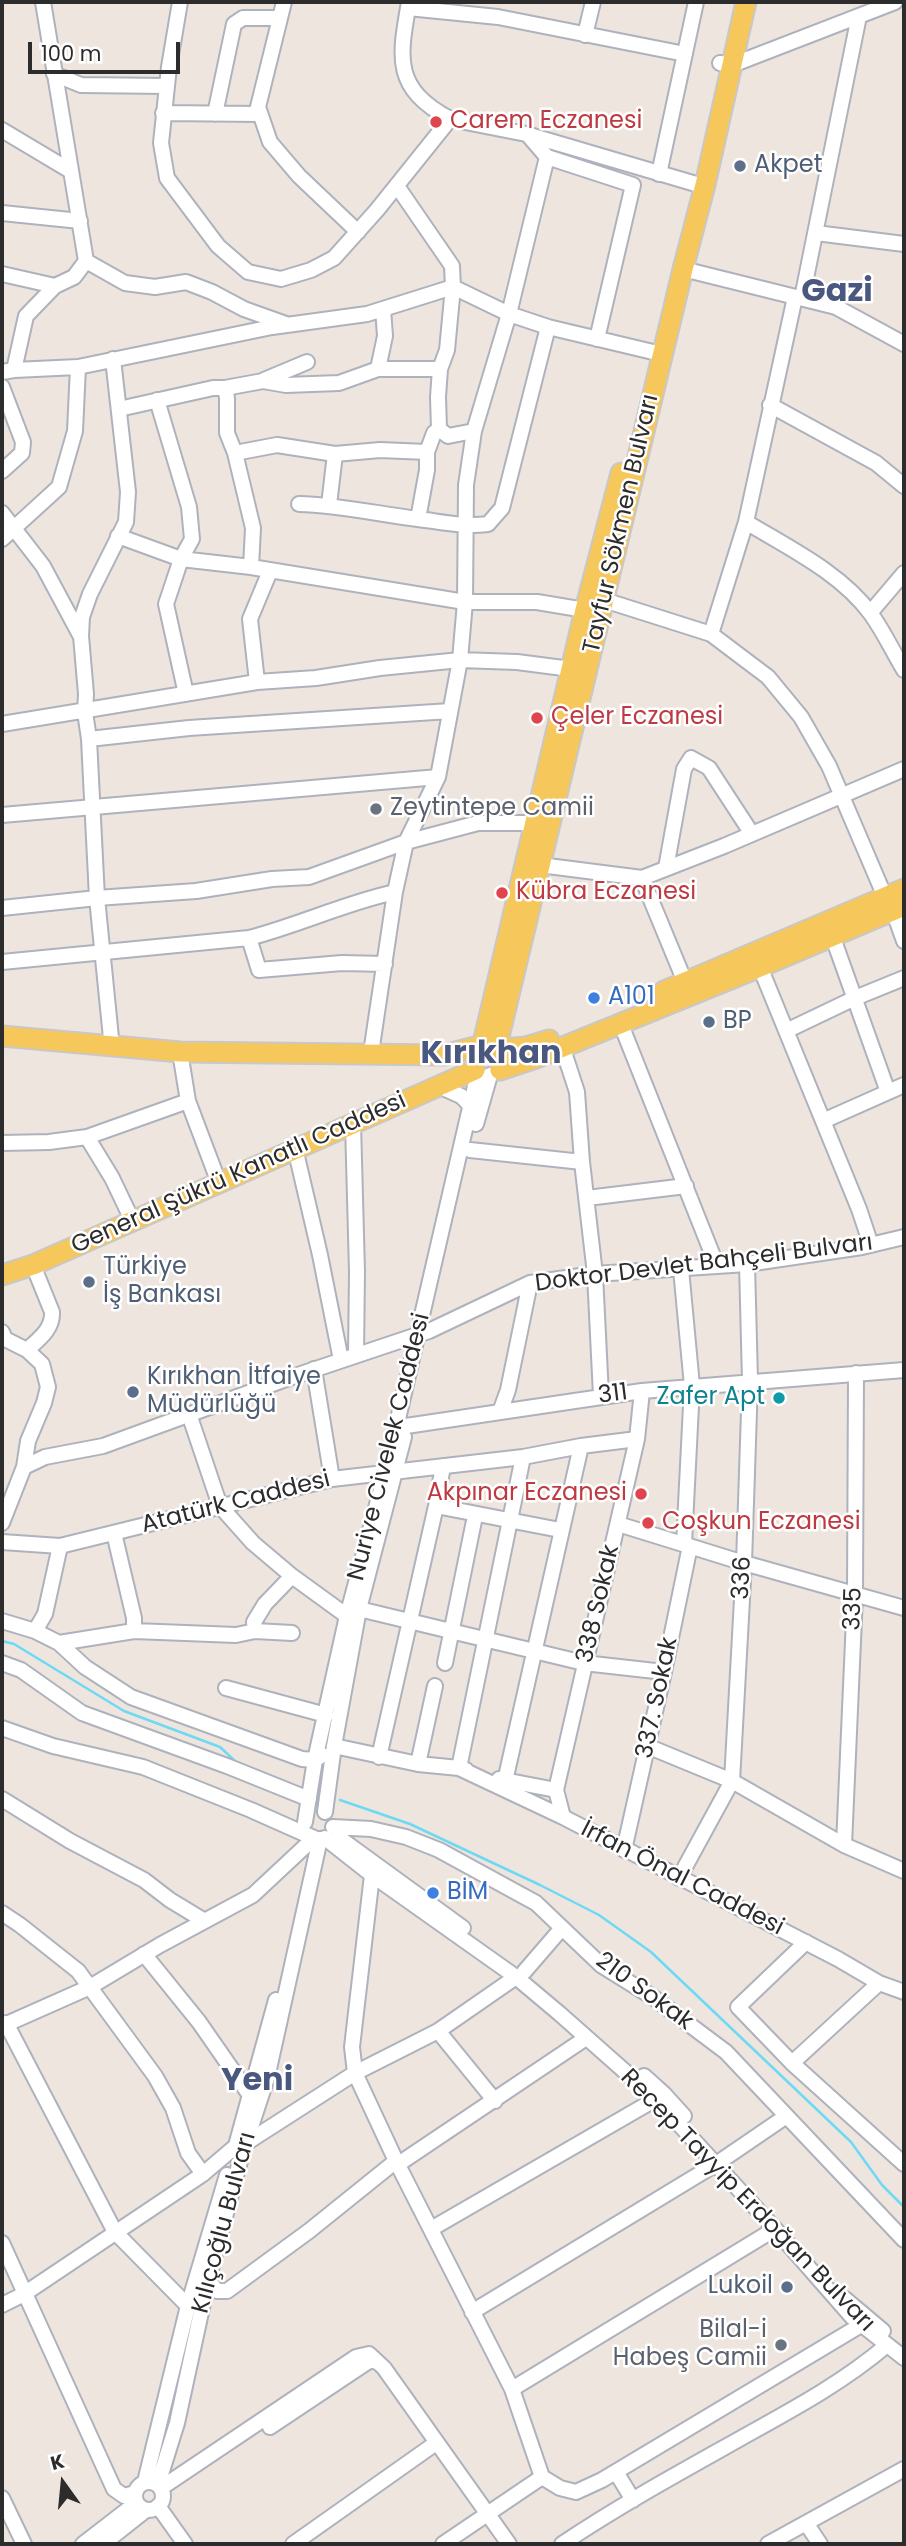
<!DOCTYPE html>
<meta charset="utf-8">
<style>
body{margin:0}
#map{position:relative;width:906px;height:2546px;overflow:hidden;background:#eee6de;font-family:Poppins,sans-serif}
canvas{display:block}
.frame{position:absolute;inset:0;border:4px solid #2c2c2c;pointer-events:none}
.north{position:absolute;left:28px;top:2448px;width:70px;height:70px;-webkit-text-stroke:5px #fff;paint-order:stroke;rotate:345deg;font-size:19px;font-weight:700;line-height:28px;text-align:center;color:#2c2c2c}
.north::after{content:'';display:block;margin:auto;width:24px;height:32px;background:#2c2c2c;clip-path:polygon(50% 0,100% 100%,50% 72%,0 100%)}
.scale{position:absolute;left:28px;top:42px;width:152px;height:32px;box-sizing:border-box;border:4px solid #2c2c2c;border-top:0;padding-left:9px;font-size:21px;line-height:24px;white-space:nowrap;color:#2c2c2c;-webkit-text-stroke:5px #fff;paint-order:stroke}
</style>
<div id="map">
<canvas width="906" height="2546"></canvas>
<div class="frame"></div>
<div class="north">K</div>
<div class="scale">100 m</div>
</div>
<script>
const g = document.querySelector('canvas').getContext('2d');
g.lineJoin = 'round';
function trace(path, color, width, dash) { g.strokeStyle = color; g.lineWidth = width; g.lineCap = dash ? 'butt' : 'round'; g.setLineDash(dash || []); g.stroke(path); }
function drawText(font, color, halo, rows, align = 'center') {
  g.font = font + ' Poppins,sans-serif'; g.lineWidth = 5; g.setLineDash([]); g.textBaseline = 'middle'; g.strokeStyle = halo; g.fillStyle = color; for (const [text, x, y, turn = 0] of rows) {
    g.save(); g.translate(x, y); g.rotate((+turn || 0) * Math.PI / 180); g.textAlign = isNaN(turn) ? turn : align; if (halo) g.strokeText(text, 0, 0); g.fillText(text, 0, 0); g.restore();
  }
}
trace(new Path2D(`
 M 2,1641 L 14,1644 L 124,1711 L 220,1747 L 236,1762
 M 340,1800 L 410,1824 L 540,1885 L 599,1915 L 651,1952 L 851,2142 L 882,2185 L 904,2207`), '#6dd9f4', 2.5);
const minor = new Path2D(`
 M 180,2 L 169,67 L 161,143 L 167,178 L 218,246 L 248,272 L 281,279 L 311,270 L 334,258 L 377,210 L 450,119 L 526,134 L 696,184
 M 284,2 L 258,107 L 270,142 L 299,176 L 358,232
 M 409,2 C 399,59 393,88 450,119
 M 408,8 L 498,17 L 685,54
 M 585,35 L 593,2
 M 720,63 L 732,65 L 895,2
 M 54,74 L 81,85 L 167,86
 M 163,113 L 260,114
 M 215,114 L 234,24 L 243,18 L 280,18
 M 2,130 L 69,170
 M 547,157 L 633,185 L 597,339
 M 659,174 L 696,2
 M 397,186 L 452,266 L 453,287 L 447,350 L 440,369 L 438,397 L 439,429 L 434,433 L 427,452 L 427,470 L 418,519
 M 2,213 L 80,221
 M 816,233 L 904,244
 M 86,261 L 125,283 L 155,287 L 186,282 L 212,292 L 244,309 L 286,324
 M 683,269 L 836,307 L 904,344
 M 2,274 L 55,286
 M 802,298 L 859,16
 M 378,369 L 385,336 L 383,309
 M 14,370 L 78,367 L 272,327 L 367,314 L 453,287 L 509,314 L 548,327 L 653,352
 M 2,372 L 14,370 L 26,316 L 55,286 L 74,277 L 86,261 L 43,2
 M 264,380 L 307,362
 M 2,387 L 23,442 L 22,453 L 2,471
 M 225,388 L 227,398 L 227,433 L 235,453 L 253,528 L 251,567
 M 157,400 L 189,507 L 192,539 L 181,559 L 166,604 L 186,694
 M 770,405 L 876,463 L 904,486
 M 119,409 L 213,388 L 225,388 L 263,381 L 286,385 L 339,383 L 378,369 L 440,369
 M 439,429 L 448,436 L 474,431
 M 235,453 L 277,445 L 335,454 L 380,450 L 427,452
 M 299,504 C 339,505 378,514 418,519 C 443,522 463,527 488,524 L 502,508 L 548,327
 M 329,505 L 335,454
 M 2,513 L 43,566 L 80,635
 M 746,522 C 789,548 841,573 871,614 C 884,632 893,652 904,670
 M 118,536 L 181,559 L 251,567 L 465,602 L 537,602 L 585,610
 M 2,539 L 59,487 L 75,431 L 78,367
 M 604,600 L 711,634 L 768,677 L 801,717 L 829,766 L 885,897 L 893,910 L 904,941
 M 870,613 L 904,573
 M 711,634 L 746,522 L 795,297
 M 257,682 L 250,619 L 270,571
 M 2,724 L 257,682 L 316,678 L 380,668 L 460,660 L 517,662 L 571,669
 M 89,739 L 189,728 L 450,711
 M 2,815 L 438,777
 M 540,865 L 642,878 L 685,982
 M 666,868 L 684,769 L 691,758 L 709,768 L 752,834
 M 642,878 L 724,846 L 904,769
 M 2,908 L 97,898 L 196,891 L 272,879 L 309,877 L 406,842 L 478,823 L 534,823
 M 832,935 L 888,1092
 M 249,938 L 259,970 L 342,963 L 385,964
 M 2,962 L 249,938 C 299,925 345,903 395,892
 M 760,967 L 859,1209 L 871,1245
 M 620,1022 L 717,1266
 M 786,1031 L 855,998 L 904,978
 M 562,1046 L 577,1092 L 582,1162 L 595,1274 L 601,1396
 M 112,1048 L 97,898 L 89,739 L 85,712 L 86,694 L 81,636 L 82,617 L 90,594 L 126,522 L 128,492 L 113,359
 M 180,1052 L 188,1101 L 219,1183
 M 371,1053 L 395,892 L 406,842 L 438,777 L 460,660 L 465,602 L 466,485 L 474,431 L 509,314 L 547,157 L 528,135
 M 441,1087 L 461,1096 L 471,1106
 M 823,1121 L 904,1085
 M 353,1123 L 357,1272 L 356,1355
 M 476,1124 L 490,1075
 M 87,1137 L 112,1178 L 132,1220
 M 2,1143 L 49,1142 L 87,1137 L 188,1101
 M 295,1148 L 320,1255 L 341,1360
 M 470,1150 L 582,1162
 M 587,1198 L 686,1186
 M 681,1269 L 692,1386 L 684,1544
 M 2,1332 L 5,1339 L 27,1350 L 42,1364 L 48,1387 L 44,1403 L 28,1441 L 24,1467 L 2,1523
 M 27,1350 C 39,1339 53,1329 52,1312 L 33,1265
 M 314,1369 L 332,1479
 M 500,1412 L 508,1390 L 530,1283
 M 189,1414 L 220,1506 L 253,1543 L 292,1576 L 347,1616 L 359,1609 L 584,1663 L 664,1672
 M 406,1426 L 642,1391 L 904,1370
 M 24,1467 L 45,1457 L 103,1446 L 289,1378 L 429,1331 L 530,1283 L 595,1274 L 747,1264 L 862,1247 L 904,1237
 M 436,1506 L 560,1530
 M 618,1524 L 744,1563 L 904,1608
 M 114,1533 L 134,1618 L 134,1631
 M 2,1542 L 60,1546 L 332,1479 L 523,1457 L 581,1446 L 637,1439
 M 2,1621 L 35,1631 L 59,1643 L 85,1667 L 131,1697 L 302,1759 L 315,1760 L 322,1755
 M 35,1631 L 45,1614 L 60,1546
 M 255,1631 L 254,1622 L 265,1604 L 292,1576
 M 59,1643 L 134,1631 L 236,1635 L 255,1631 L 292,1633
 M 2,1663 L 21,1670 L 82,1713 L 227,1766 L 309,1799
 M 445,1663 L 475,1516
 M 226,1688 L 326,1715
 M 2,1728 L 53,1746 L 143,1767 L 251,1810 L 314,1838
 M 334,1746 L 418,1764 L 459,1768 L 563,1817 L 838,1959 L 879,1983 L 904,1992
 M 647,1746 L 732,1781 L 844,1845 L 904,1871
 M 379,1757 L 436,1506 L 443,1466
 M 418,1764 L 435,1686
 M 466,1770 L 459,1768 L 523,1457
 M 499,1779 L 556,1790
 M 505,1781 L 581,1446
 M 2,1799 L 70,1841 L 144,1880 L 170,1900 L 203,1920
 M 325,1812 L 334,1746 L 359,1609 L 404,1437
 M 563,1817 L 556,1790 L 637,1439 L 642,1391
 M 305,1822 L 315,1760 L 347,1616 L 386,1471 L 478,1073
 M 333,1827 L 371,1829 L 406,1837 L 439,1850 L 536,1903 L 601,1965 L 654,1998 L 726,2052 L 904,2240
 M 338,1837 L 463,1928
 M 325,1838 L 372,1875 L 516,1977 L 560,2014 L 656,2099 L 775,2229 L 852,2317 L 904,2358
 M 844,1845 L 855,1596 L 856,1373
 M 624,1850 L 664,1672 L 690,1546
 M 372,1875 L 352,2047 L 355,2073 L 396,2161 L 512,2389 L 542,2477 L 560,2488 L 576,2492 L 602,2480 L 861,2325
 M 679,1878 L 732,1781 L 744,1563 L 750,1381 L 747,1264
 M 2,1913 L 20,1925 L 78,1971 L 155,2076 L 173,2108 L 188,2153 L 203,2174
 M 144,1954 L 199,2022 L 249,2094
 M 524,1972 L 562,1928
 M 879,1983 L 792,2063 L 904,2164
 M 6,2023 L 115,2232 L 188,2306
 M 2,2026 L 90,1987 L 160,1945 L 253,1895 L 314,1838
 M 438,2031 L 495,2101
 M 792,2063 L 738,2007 L 806,1942
 M 644,2076 L 664,2094 L 684,2116
 M 237,2142 L 276,2000
 M 722,2160 L 785,2117
 M 397,2165 L 586,2038
 M 431,2229 L 656,2099
 M 2,2243 L 114,2489 L 124,2496 L 135,2493
 M 208,2280 L 217,2291 L 227,2291 L 309,2231 L 396,2161
 M 845,2299 L 883,2331
 M 2,2305 L 24,2294 L 203,2174 L 237,2145 L 246,2143 L 355,2073 L 438,2031 L 516,1977
 M 472,2312 L 716,2164
 M 512,2389 L 775,2229
 M 270,2427 L 366,2363 L 371,2360 L 377,2362
 M 616,2472 L 633,2500
 M135 2496a14 14 0 1 1 28 0a14 14 0 1 1-28 0Z
 M 145,2482 L 188,2306 L 227,2175
 M 158,2484 L 177,2423 L 208,2280 L 242,2154 L 267,2078 L 320,1839
 M 161,2488 L 356,2357 L 369,2354 L 384,2368 L 509,2544
 M 2,2498 L 24,2544
 M 158,2506 L 185,2544
 M 806,2523 L 820,2544
 M 83,2544 L 136,2503
 M 103,2544 L 146,2510
 M 293,2544 L 436,2443
 M 443,2544 L 542,2477
 M 562,2544 C 623,2503 688,2468 752,2432 C 799,2406 846,2380 887,2345
 M 768,2544 L 904,2469`);
const major = new Path2D(`
 M 664,991 L 904,889
 M 2,1036 L 180,1052 L 444,1055 L 475,1047
 M 483,1043 L 585,610 L 621,473
 M 497,1045 L 683,269 L 705,185 L 746,2
 M 501,1049 L 526,1047 L 549,1040
 M 500,1070 L 536,1058 L 760,967 L 904,906
 M 2,1275 L 33,1265 L 475,1070`);
trace(minor, '#aeb2bc', 18);
trace(major, '#c8c8c8', 23);
trace(minor, '#fff', 14);
trace(major, '#f6c75b', 19);
for (const [x, y, r, color] of [
 [436,122,7,"#e0444e"],
 [740,166,7,"#5c6f8a"],
 [537,718,7,"#e0444e"],
 [376,809,7,"#6b7280"],
 [502,893,7,"#e0444e"],
 [594,998,7,"#3f7fe0"],
 [709,1022,7,"#5c6f8a"],
 [89,1282,7,"#5c6f8a"],
 [133,1392,7,"#5c6f8a"],
 [779,1398,7,"#0f9aa8"],
 [641,1494,7,"#e0444e"],
 [648,1523,7,"#e0444e"],
 [433,1893,7,"#3f7fe0"],
 [787,2287,7,"#5c6f8a"],
 [781,2345,7,"#6b7280"]
]) { const dot = new Path2D(); dot.arc(x, y, r, 0, 2 * Math.PI); g.fillStyle = color; g.fill(dot); trace(dot, '#fff', 2.5); }
drawText('24px', '#be3a42', '#fff', [
 ["Carem Eczanesi",450,122],
 ["Çeler Eczanesi",551,718],
 ["Kübra Eczanesi",516,893],
 ["Akpınar Eczanesi",627,1494,"right"],
 ["Coşkun Eczanesi",662,1523]
], 'left');
drawText('24px', '#4e5e75', '#fff', [
 ["Akpet",754,166],
 ["BP",723,1022],
 ["Türkiye",103,1268],
 ["İş Bankası",103,1296],
 ["Kırıkhan İtfaiye",147,1378],
 ["Müdürlüğü",147,1406],
 ["Lukoil",773,2287,"right"]
], 'left');
drawText('24px', '#2c2c2c', '#fff', [
 ["Tayfur Sökmen Bulvarı",622,524,-77],
 ["General Şükrü Kanatlı Caddesi",239,1174,-24],
 ["Doktor Devlet Bahçeli Bulvarı",704,1264,-7],
 ["311",613,1395,-7],
 ["Nuriye Civelek Caddesi",390,1447,-76],
 ["Atatürk Caddesi",236,1503,-14],
 ["336",743,1578,-87],
 ["338 Sokak",599,1604,-77],
 ["335",854,1609,-88],
 ["337. Sokak",658,1698,-78],
 ["İrfan Önal Caddesi",682,1879,27],
 ["210 Sokak",644,1992,36],
 ["Recep Tayyip Erdoğan Bulvarı",747,2201,46],
 ["Kılıçoğlu Bulvarı",225,2223,-75]
]);
drawText('24px', '#5b616d', '#fff', [
 ["Zeytintepe Camii",390,809],
 ["Bilal-i",767,2331,"right"],
 ["Habeş Camii",767,2359,"right"]
], 'left');
drawText('24px', '#366cbe', '#fff', [
 ["A101",608,998],
 ["BİM",447,1893]
], 'left');
drawText('24px', '#0d838f', '#fff', [
 ["Zafer Apt",765,1398]
], 'right');
drawText('bold 32px', '#4a577f', '#fff', [
 ["Gazi",837,293],
 ["Kırıkhan",491,1055],
 ["Yeni",257,2082]
]);
</script>
